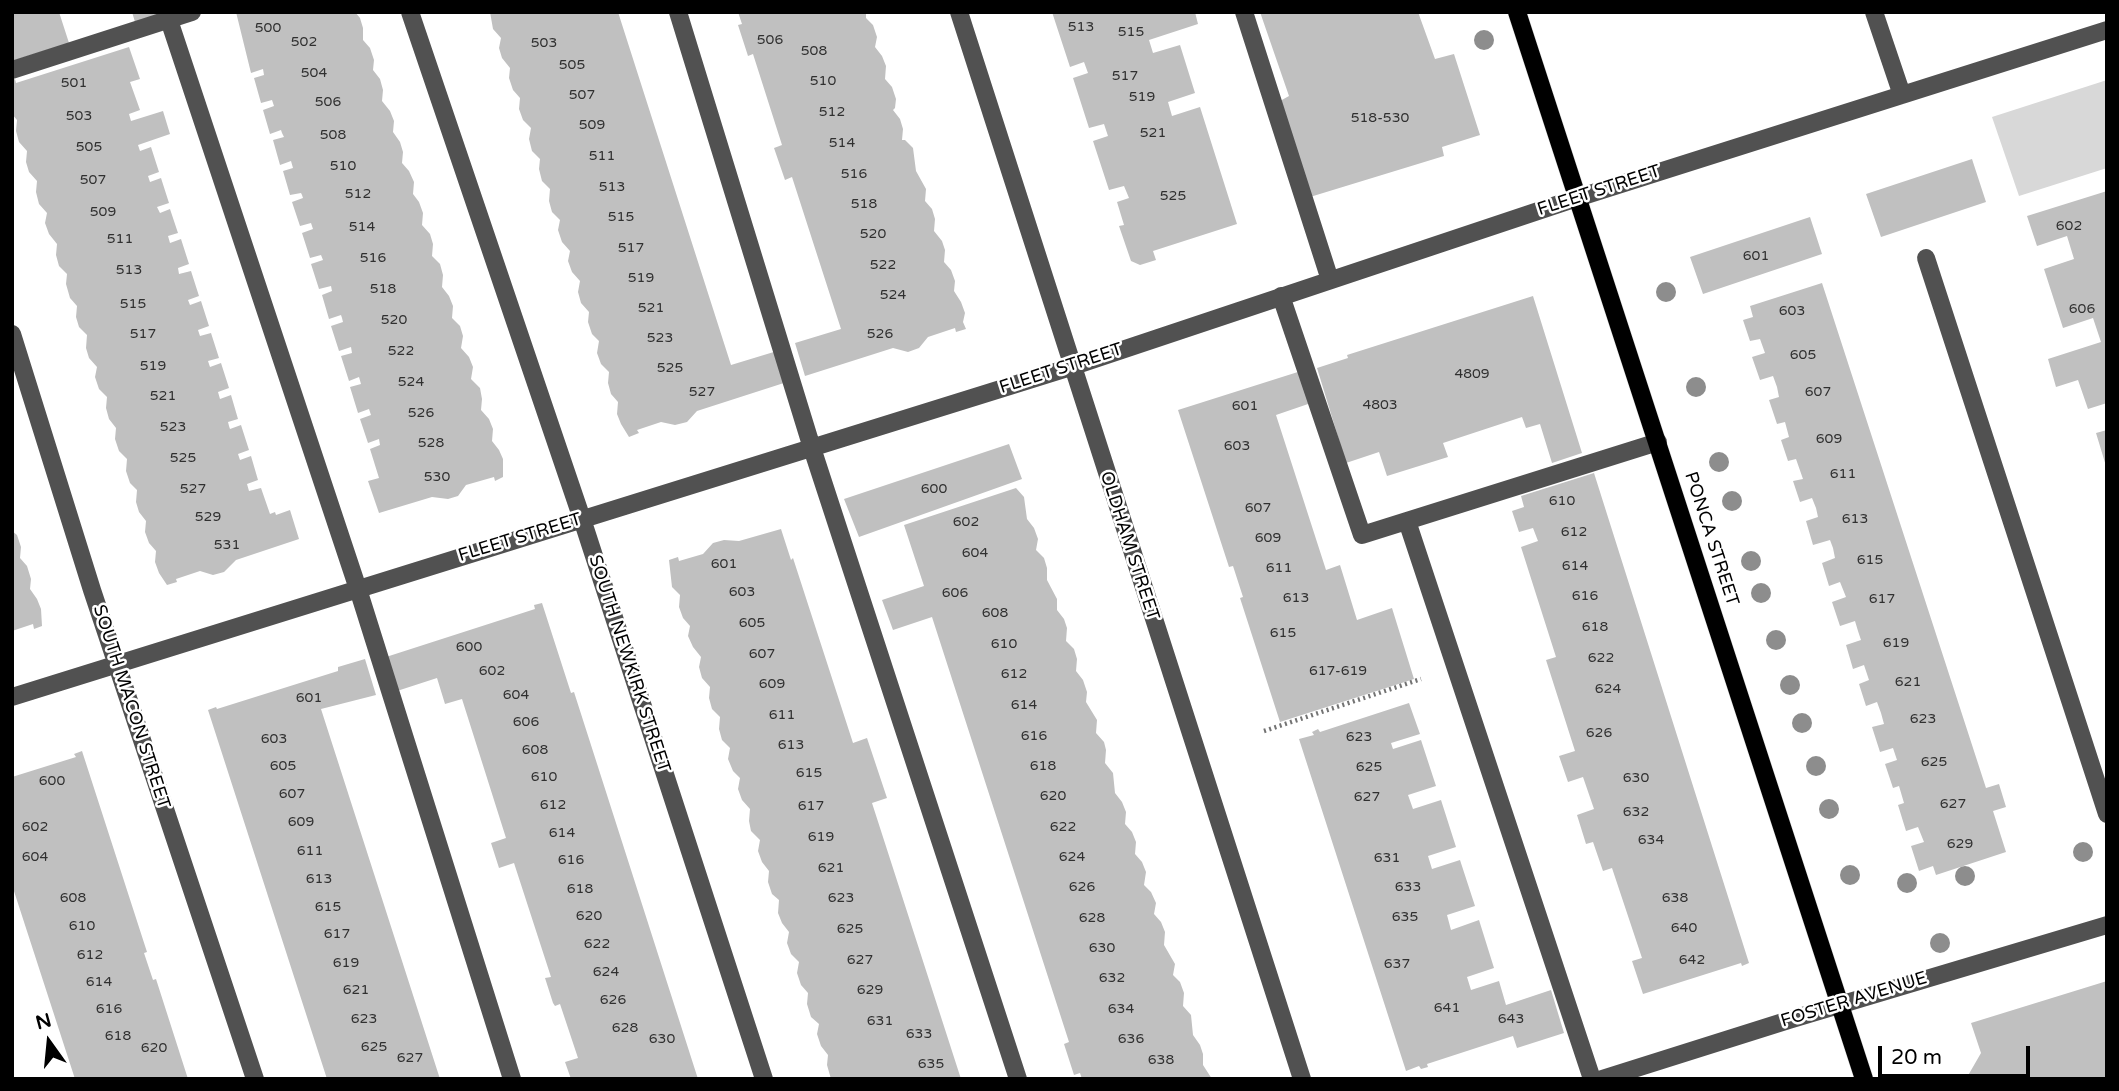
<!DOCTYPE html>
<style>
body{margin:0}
#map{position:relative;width:2119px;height:1091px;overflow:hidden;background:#fff;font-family:"Varela Round",sans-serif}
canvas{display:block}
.frame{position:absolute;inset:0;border:14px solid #000;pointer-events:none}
.north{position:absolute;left:14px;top:1007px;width:70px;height:70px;-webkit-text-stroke:5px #fff;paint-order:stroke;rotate:345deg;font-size:19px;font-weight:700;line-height:28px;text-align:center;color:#000}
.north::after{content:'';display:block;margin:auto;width:24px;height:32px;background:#000;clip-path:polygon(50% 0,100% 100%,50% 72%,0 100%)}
.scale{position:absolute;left:1878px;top:1046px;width:152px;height:32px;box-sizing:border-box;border:4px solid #000;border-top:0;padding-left:9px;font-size:21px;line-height:24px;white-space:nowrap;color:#000;-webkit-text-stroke:5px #fff;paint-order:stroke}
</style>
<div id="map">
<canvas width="2119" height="1091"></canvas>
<div class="frame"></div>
<div class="north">N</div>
<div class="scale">20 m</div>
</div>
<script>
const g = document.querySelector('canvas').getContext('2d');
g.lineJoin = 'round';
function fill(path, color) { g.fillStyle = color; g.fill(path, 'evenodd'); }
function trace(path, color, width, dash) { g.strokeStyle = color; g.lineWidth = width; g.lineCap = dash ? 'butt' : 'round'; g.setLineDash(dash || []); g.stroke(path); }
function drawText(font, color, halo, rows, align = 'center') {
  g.font = font + ' "Varela Round",sans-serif'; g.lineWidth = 5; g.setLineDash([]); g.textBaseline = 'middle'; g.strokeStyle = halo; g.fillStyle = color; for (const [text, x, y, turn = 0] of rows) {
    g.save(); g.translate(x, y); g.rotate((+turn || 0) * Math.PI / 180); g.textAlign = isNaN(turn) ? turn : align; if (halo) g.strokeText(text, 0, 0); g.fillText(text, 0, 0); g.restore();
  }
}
fill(new Path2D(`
 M 2107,80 L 2107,168 L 2019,196 L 1992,117 Z`), '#d8d8d8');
fill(new Path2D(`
 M 12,12 L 59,12 L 69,43 L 12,61 Z
 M 132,12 L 163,12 L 163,13 L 135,22 Z
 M 236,12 L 355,12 L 360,18 L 363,28 L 363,40 L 370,48 L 374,60 L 373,70 L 380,79 L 383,90 L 382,101 L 390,111 L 394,121 L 393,132 L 400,142 L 403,152 L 402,163 L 409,171 L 414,182 L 413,194 L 419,202 L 423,213 L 422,225 L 430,234 L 433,244 L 432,256 L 440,264 L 443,275 L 442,287 L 449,296 L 453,306 L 452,318 L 460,326 L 463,336 L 461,348 L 469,357 L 473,367 L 471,379 L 480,388 L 482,399 L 481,410 L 489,419 L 493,429 L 492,441 L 499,450 L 503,459 L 503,477 L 495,481 L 494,477 L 466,485 L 458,496 L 448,499 L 432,497 L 379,513 L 368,481 L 379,478 L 370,449 L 380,445 L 379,439 L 368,443 L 360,419 L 371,415 L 369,409 L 358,413 L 350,387 L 361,384 L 359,377 L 349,381 L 341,356 L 352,353 L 351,347 L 339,351 L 331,326 L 343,322 L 342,318 L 341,315 L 329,319 L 322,295 L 332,291 L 331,286 L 319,289 L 311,264 L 323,260 L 321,255 L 310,258 L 302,233 L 313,229 L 311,223 L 300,226 L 292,202 L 303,198 L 302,195 L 301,193 L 290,195 L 283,171 L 293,168 L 291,161 L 280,165 L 273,140 L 284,137 L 282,133 L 281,130 L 270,134 L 263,110 L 274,106 L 272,100 L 261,103 L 254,78 L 264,75 L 263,69 L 251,73 Z
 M 490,12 L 618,12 L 731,365 L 777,351 L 787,382 L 697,411 L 687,422 L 675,425 L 661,422 L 637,430 L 639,433 L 629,437 L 621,424 L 617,414 L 618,402 L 611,394 L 608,383 L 609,372 L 601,364 L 597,353 L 599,341 L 592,334 L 588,322 L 589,312 L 581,303 L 578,292 L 580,281 L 572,272 L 568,261 L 570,251 L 562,242 L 558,230 L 560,220 L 552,212 L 549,201 L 550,189 L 542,181 L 539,169 L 540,159 L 532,151 L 529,139 L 531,128 L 523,120 L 519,109 L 520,98 L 513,90 L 509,78 L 510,68 L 502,58 L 499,48 L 501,38 L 493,29 Z
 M 738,12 L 866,12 L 866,18 L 873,25 L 877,37 L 875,47 L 882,56 L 886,66 L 885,79 L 892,87 L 896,99 L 895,108 L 893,110 L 900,119 L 903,129 L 902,140 L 905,140 L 913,148 L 916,171 L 926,189 L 925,201 L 932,209 L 935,219 L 934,231 L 942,241 L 945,250 L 944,262 L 951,270 L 955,281 L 954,291 L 961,302 L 965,313 L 963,322 L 966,329 L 956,332 L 955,328 L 928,337 L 919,348 L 908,352 L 893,348 L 805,376 L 795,343 L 841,329 L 792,177 L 785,180 L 774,148 L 782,145 L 753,54 L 748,56 L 738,25 L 742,24 Z
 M 1052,12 L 1195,12 L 1198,24 L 1149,40 L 1153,53 L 1180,45 L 1195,93 L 1168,102 L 1172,116 L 1200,107 L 1237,224 L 1153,251 L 1156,260 L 1140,265 L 1131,261 L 1119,226 L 1124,225 L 1117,202 L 1129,198 L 1124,186 L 1109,190 L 1093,141 L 1108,136 L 1104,124 L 1089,128 L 1073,78 L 1088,73 L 1084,62 L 1070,67 Z
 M 1260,12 L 1418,12 L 1435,59 L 1454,54 L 1480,135 L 1442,147 L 1444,156 L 1310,197 L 1280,101 L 1289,96 Z
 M 129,47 L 140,79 L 130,82 L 140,110 L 129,114 L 131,121 L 163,111 L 170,134 L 138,145 L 140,151 L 151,147 L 159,172 L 148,176 L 150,182 L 161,178 L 169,203 L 157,207 L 160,213 L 170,209 L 178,233 L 168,236 L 170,243 L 181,239 L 189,264 L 178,268 L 179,274 L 191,271 L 199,296 L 188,300 L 190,305 L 201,301 L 209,326 L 198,330 L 200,336 L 211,333 L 219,358 L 208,361 L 210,367 L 221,363 L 229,388 L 218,392 L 220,399 L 231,395 L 238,419 L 228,422 L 229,426 L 230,429 L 241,425 L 249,450 L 238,454 L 240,460 L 251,456 L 258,480 L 247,484 L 249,491 L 261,488 L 270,514 L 275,512 L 276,515 L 290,510 L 299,539 L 236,560 L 224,572 L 213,575 L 200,571 L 176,579 L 177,582 L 167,585 L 159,573 L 155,562 L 156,551 L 149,543 L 145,532 L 146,521 L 139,512 L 136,502 L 137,490 L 130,483 L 126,471 L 127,459 L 119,451 L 115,439 L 116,428 L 109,419 L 106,408 L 107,397 L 99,389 L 95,377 L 97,367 L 89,358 L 86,348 L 87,335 L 79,327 L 76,317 L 77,306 L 70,298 L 66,284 L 67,274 L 59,266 L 56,255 L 57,244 L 49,234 L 45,223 L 47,213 L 39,204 L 36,192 L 37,181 L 29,172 L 26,162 L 27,151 L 19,142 L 16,131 L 17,120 L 12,114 L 12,80 L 15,79 L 16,83 Z
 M 1972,159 L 1986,202 L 1881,237 L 1866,194 Z
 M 2107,191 L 2107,403 L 2088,409 L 2078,380 L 2056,387 L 2048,359 L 2101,342 L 2093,318 L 2063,328 L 2044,269 L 2074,259 L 2067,236 L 2037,246 L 2027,216 Z
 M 1810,217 L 1822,254 L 1703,294 L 1690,257 Z
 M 1822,283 L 1986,788 L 1999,784 L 2006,807 L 1993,811 L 2006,852 L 1936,875 L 1933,866 L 1919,871 L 1911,846 L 1924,842 L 1918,827 L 1906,831 L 1898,805 L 1904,803 L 1899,786 L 1893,788 L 1885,764 L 1897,760 L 1893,748 L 1880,752 L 1872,727 L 1884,724 L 1881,713 L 1877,702 L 1866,706 L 1859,684 L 1869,680 L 1864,665 L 1853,669 L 1846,645 L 1861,640 L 1858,631 L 1855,621 L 1840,626 L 1832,602 L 1846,597 L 1840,582 L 1829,586 L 1822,563 L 1835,558 L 1833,548 L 1830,540 L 1813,545 L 1806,521 L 1818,517 L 1816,508 L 1812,498 L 1800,502 L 1793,481 L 1803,479 L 1796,459 L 1788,461 L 1781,440 L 1789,437 L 1785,422 L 1777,424 L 1769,400 L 1779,397 L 1777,387 L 1773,376 L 1760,380 L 1752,357 L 1765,353 L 1760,339 L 1750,341 L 1743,320 L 1753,317 L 1750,306 Z
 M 1533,296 L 1582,453 L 1552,463 L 1540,424 L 1526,428 L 1522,417 L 1443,443 L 1448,457 L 1387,476 L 1379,452 L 1346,463 L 1317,368 L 1348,358 L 1347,355 Z
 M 1301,371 L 1311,403 L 1276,415 L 1326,570 L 1340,565 L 1357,620 L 1392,608 L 1414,679 L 1280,722 L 1240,598 L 1243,597 L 1233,566 L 1229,567 L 1178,410 Z
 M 2107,430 L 2107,466 L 2106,466 L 2096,433 Z
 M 1009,444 L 1022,479 L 859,537 L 844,499 Z
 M 1594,473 L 1749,963 L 1742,966 L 1741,963 L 1643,994 L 1632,961 L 1642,958 L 1612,868 L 1603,871 L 1593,842 L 1586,844 L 1577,815 L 1594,809 L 1583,777 L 1568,782 L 1559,756 L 1575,751 L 1546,660 L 1556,657 L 1521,547 L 1538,541 L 1533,528 L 1519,532 L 1512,511 L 1524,507 L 1521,496 Z
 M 1016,488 L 1024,497 L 1027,519 L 1034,528 L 1038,539 L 1036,550 L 1044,558 L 1047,568 L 1047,580 L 1057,599 L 1057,610 L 1064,619 L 1067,628 L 1066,641 L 1074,649 L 1077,659 L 1076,671 L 1083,680 L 1087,692 L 1086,702 L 1097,720 L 1096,733 L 1104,742 L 1106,750 L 1105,763 L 1113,773 L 1115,793 L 1122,802 L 1126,812 L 1125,824 L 1132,832 L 1136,842 L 1135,854 L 1142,862 L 1146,872 L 1144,885 L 1151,892 L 1156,903 L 1154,914 L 1161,922 L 1165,932 L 1164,945 L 1175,964 L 1173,975 L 1180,982 L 1184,993 L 1183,1006 L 1191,1015 L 1193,1035 L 1200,1045 L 1203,1054 L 1203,1065 L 1212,1079 L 1082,1079 L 1080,1073 L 1074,1075 L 1064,1044 L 1069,1042 L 932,617 L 893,630 L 882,600 L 924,586 L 904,525 Z
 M 781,529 L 791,560 L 793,558 L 853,743 L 867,738 L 887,798 L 872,803 L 961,1079 L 831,1079 L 827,1065 L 828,1055 L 821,1046 L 817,1034 L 819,1024 L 811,1017 L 807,1004 L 808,993 L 801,985 L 797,973 L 799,962 L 791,954 L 787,943 L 789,932 L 782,923 L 778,913 L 779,900 L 772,894 L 768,882 L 769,871 L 762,862 L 758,851 L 760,840 L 751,831 L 749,821 L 750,809 L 742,800 L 738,789 L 740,778 L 733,771 L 728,759 L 730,748 L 722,740 L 719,729 L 720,717 L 712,709 L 709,698 L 710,687 L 702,678 L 699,667 L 701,657 L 693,647 L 688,636 L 690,626 L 683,618 L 679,607 L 680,595 L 672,587 L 669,560 L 678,557 L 679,561 L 703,554 L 713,543 L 724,540 L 739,541 Z
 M 12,531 L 17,535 L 21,547 L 20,558 L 27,566 L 31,579 L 30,589 L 37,599 L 41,609 L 42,626 L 34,629 L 33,624 L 12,631 Z
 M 542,603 L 571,693 L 574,692 L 698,1079 L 571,1079 L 565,1062 L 578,1058 L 560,1004 L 555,1006 L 553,1003 L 545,978 L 551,977 L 514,863 L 499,868 L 491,843 L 506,838 L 462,699 L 445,704 L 437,678 L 397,691 L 386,657 L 535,609 L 534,605 Z
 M 365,659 L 376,695 L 321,709 L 440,1079 L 327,1079 L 208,710 L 216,707 L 217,709 L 338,671 L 338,667 Z
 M 1409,703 L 1420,734 L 1391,743 L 1393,749 L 1421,740 L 1436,786 L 1408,795 L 1413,809 L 1441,800 L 1456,847 L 1428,856 L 1432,869 L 1460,860 L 1475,906 L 1447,915 L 1451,930 L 1479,920 L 1494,968 L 1467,977 L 1471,990 L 1499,981 L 1506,1005 L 1551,990 L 1564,1033 L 1517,1048 L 1513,1036 L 1427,1064 L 1428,1067 L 1421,1069 L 1419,1066 L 1406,1071 L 1299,739 L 1314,735 L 1312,732 L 1318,729 L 1320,732 Z
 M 82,751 L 147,952 L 144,953 L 153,980 L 156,979 L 188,1079 L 75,1079 L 62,1039 L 12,885 L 12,777 L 76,757 L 74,754 Z
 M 2107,981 L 2107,1079 L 1966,1079 L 1981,1053 L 1971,1023 Z`), '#c0c0c0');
const major = new Path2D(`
 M 1517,12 L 1864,1079`);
trace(major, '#dbdbdb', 19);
trace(new Path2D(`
 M 1264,731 L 1421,679`), '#737373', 4.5, [2, 3.5]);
trace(new Path2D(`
 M 410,12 L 582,519 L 764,1079
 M 678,12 L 812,448 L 1018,1079
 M 959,12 L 1302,1079
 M 1244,12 L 1330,280
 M 1874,12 L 1902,95
 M 169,20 L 358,589 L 512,1079
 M 12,70 L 192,12
 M 1926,258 L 2107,814
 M 1281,296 L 1362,535 L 1658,442
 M 12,334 L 92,590 L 255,1079
 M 1407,521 L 1592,1079
 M 12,697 L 1071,367 L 1577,198 L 2107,30
 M 1602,1079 L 1789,1020 L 2107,925`), '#515151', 18);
trace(major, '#000', 18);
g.fillStyle = '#8d8d8d';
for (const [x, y] of [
 [1484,40],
 [1666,292],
 [1696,387],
 [1719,462],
 [1732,501],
 [1751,561],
 [1761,593],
 [1776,640],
 [1790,685],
 [1802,723],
 [1816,766],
 [1829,809],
 [2083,852],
 [1850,875],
 [1965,876],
 [1907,883],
 [1940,943]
]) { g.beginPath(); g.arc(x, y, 10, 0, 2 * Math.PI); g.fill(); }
drawText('14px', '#303030', null, [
 ["513",1081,27],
 ["500",268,28],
 ["515",1131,32],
 ["506",770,40],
 ["502",304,42],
 ["503",544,43],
 ["508",814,51],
 ["505",572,65],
 ["504",314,73],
 ["517",1125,76],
 ["510",823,81],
 ["501",74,83],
 ["507",582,95],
 ["519",1142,97],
 ["506",328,102],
 ["512",832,112],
 ["503",79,116],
 ["518-530",1380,118],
 ["509",592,125],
 ["521",1153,133],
 ["508",333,135],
 ["514",842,143],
 ["505",89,147],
 ["511",602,156],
 ["510",343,166],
 ["516",854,174],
 ["507",93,180],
 ["513",612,187],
 ["512",358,194],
 ["525",1173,196],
 ["518",864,204],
 ["509",103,212],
 ["515",621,217],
 ["602",2069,226],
 ["514",362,227],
 ["520",873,234],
 ["511",120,239],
 ["517",631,248],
 ["601",1756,256],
 ["516",373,258],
 ["522",883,265],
 ["513",129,270],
 ["519",641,278],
 ["518",383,289],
 ["524",893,295],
 ["515",133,304],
 ["521",651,308],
 ["606",2082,309],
 ["603",1792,311],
 ["520",394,320],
 ["517",143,334],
 ["526",880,334],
 ["523",660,338],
 ["522",401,351],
 ["605",1803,355],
 ["519",153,366],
 ["525",670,368],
 ["4809",1472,374],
 ["524",411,382],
 ["527",702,392],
 ["607",1818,392],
 ["521",163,396],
 ["4803",1380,405],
 ["601",1245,406],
 ["526",421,413],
 ["523",173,427],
 ["609",1829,439],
 ["528",431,443],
 ["603",1237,446],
 ["525",183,458],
 ["611",1843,474],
 ["530",437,477],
 ["527",193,489],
 ["600",934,489],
 ["610",1562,501],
 ["607",1258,508],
 ["529",208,517],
 ["613",1855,519],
 ["602",966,522],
 ["612",1574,532],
 ["609",1268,538],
 ["531",227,545],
 ["604",975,553],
 ["615",1870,560],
 ["601",724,564],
 ["614",1575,566],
 ["611",1279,568],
 ["603",742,592],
 ["606",955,593],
 ["616",1585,596],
 ["613",1296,598],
 ["617",1882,599],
 ["608",995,613],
 ["605",752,623],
 ["618",1595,627],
 ["615",1283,633],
 ["619",1896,643],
 ["610",1004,644],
 ["600",469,647],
 ["607",762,654],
 ["622",1601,658],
 ["602",492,671],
 ["617-619",1338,671],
 ["612",1014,674],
 ["621",1908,682],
 ["609",772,684],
 ["624",1608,689],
 ["604",516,695],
 ["601",309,698],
 ["614",1024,705],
 ["611",782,715],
 ["623",1923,719],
 ["606",526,722],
 ["626",1599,733],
 ["616",1034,736],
 ["623",1359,737],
 ["603",274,739],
 ["613",791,745],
 ["608",535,750],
 ["625",1934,762],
 ["605",283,766],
 ["618",1043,766],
 ["625",1369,767],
 ["615",809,773],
 ["610",544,777],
 ["630",1636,778],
 ["600",52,781],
 ["607",292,794],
 ["620",1053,796],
 ["627",1367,797],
 ["627",1953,804],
 ["612",553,805],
 ["617",811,806],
 ["632",1636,812],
 ["609",301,822],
 ["602",35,827],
 ["622",1063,827],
 ["614",562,833],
 ["619",821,837],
 ["634",1651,840],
 ["629",1960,844],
 ["611",310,851],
 ["604",35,857],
 ["624",1072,857],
 ["631",1387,858],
 ["616",571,860],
 ["621",831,868],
 ["613",319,879],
 ["626",1082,887],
 ["633",1408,887],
 ["618",580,889],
 ["608",73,898],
 ["623",841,898],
 ["638",1675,898],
 ["615",328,907],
 ["620",589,916],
 ["635",1405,917],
 ["628",1092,918],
 ["610",82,926],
 ["640",1684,928],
 ["625",850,929],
 ["617",337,934],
 ["622",597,944],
 ["630",1102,948],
 ["612",90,955],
 ["627",860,960],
 ["642",1692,960],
 ["619",346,963],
 ["637",1397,964],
 ["624",606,972],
 ["632",1112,978],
 ["614",99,982],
 ["621",356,990],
 ["629",870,990],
 ["626",613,1000],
 ["641",1447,1008],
 ["616",109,1009],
 ["634",1121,1009],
 ["623",364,1019],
 ["643",1511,1019],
 ["631",880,1021],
 ["628",625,1028],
 ["633",919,1034],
 ["618",118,1036],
 ["630",662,1039],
 ["636",1131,1039],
 ["625",374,1047],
 ["620",154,1048],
 ["627",410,1058],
 ["638",1161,1060],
 ["635",931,1064]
]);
drawText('18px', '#000', '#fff', [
 ["FLEET STREET",1599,191,-18],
 ["FLEET STREET",1061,369,-18],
 ["FLEET STREET",520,538,-17],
 ["PONCA STREET",1711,539,72],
 ["OLDHAM STREET",1129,546,72],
 ["SOUTH NEWKIRK STREET",629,664,72],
 ["SOUTH MACON STREET",131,707,72],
 ["FOSTER AVENUE",1854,1000,-17]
]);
</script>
